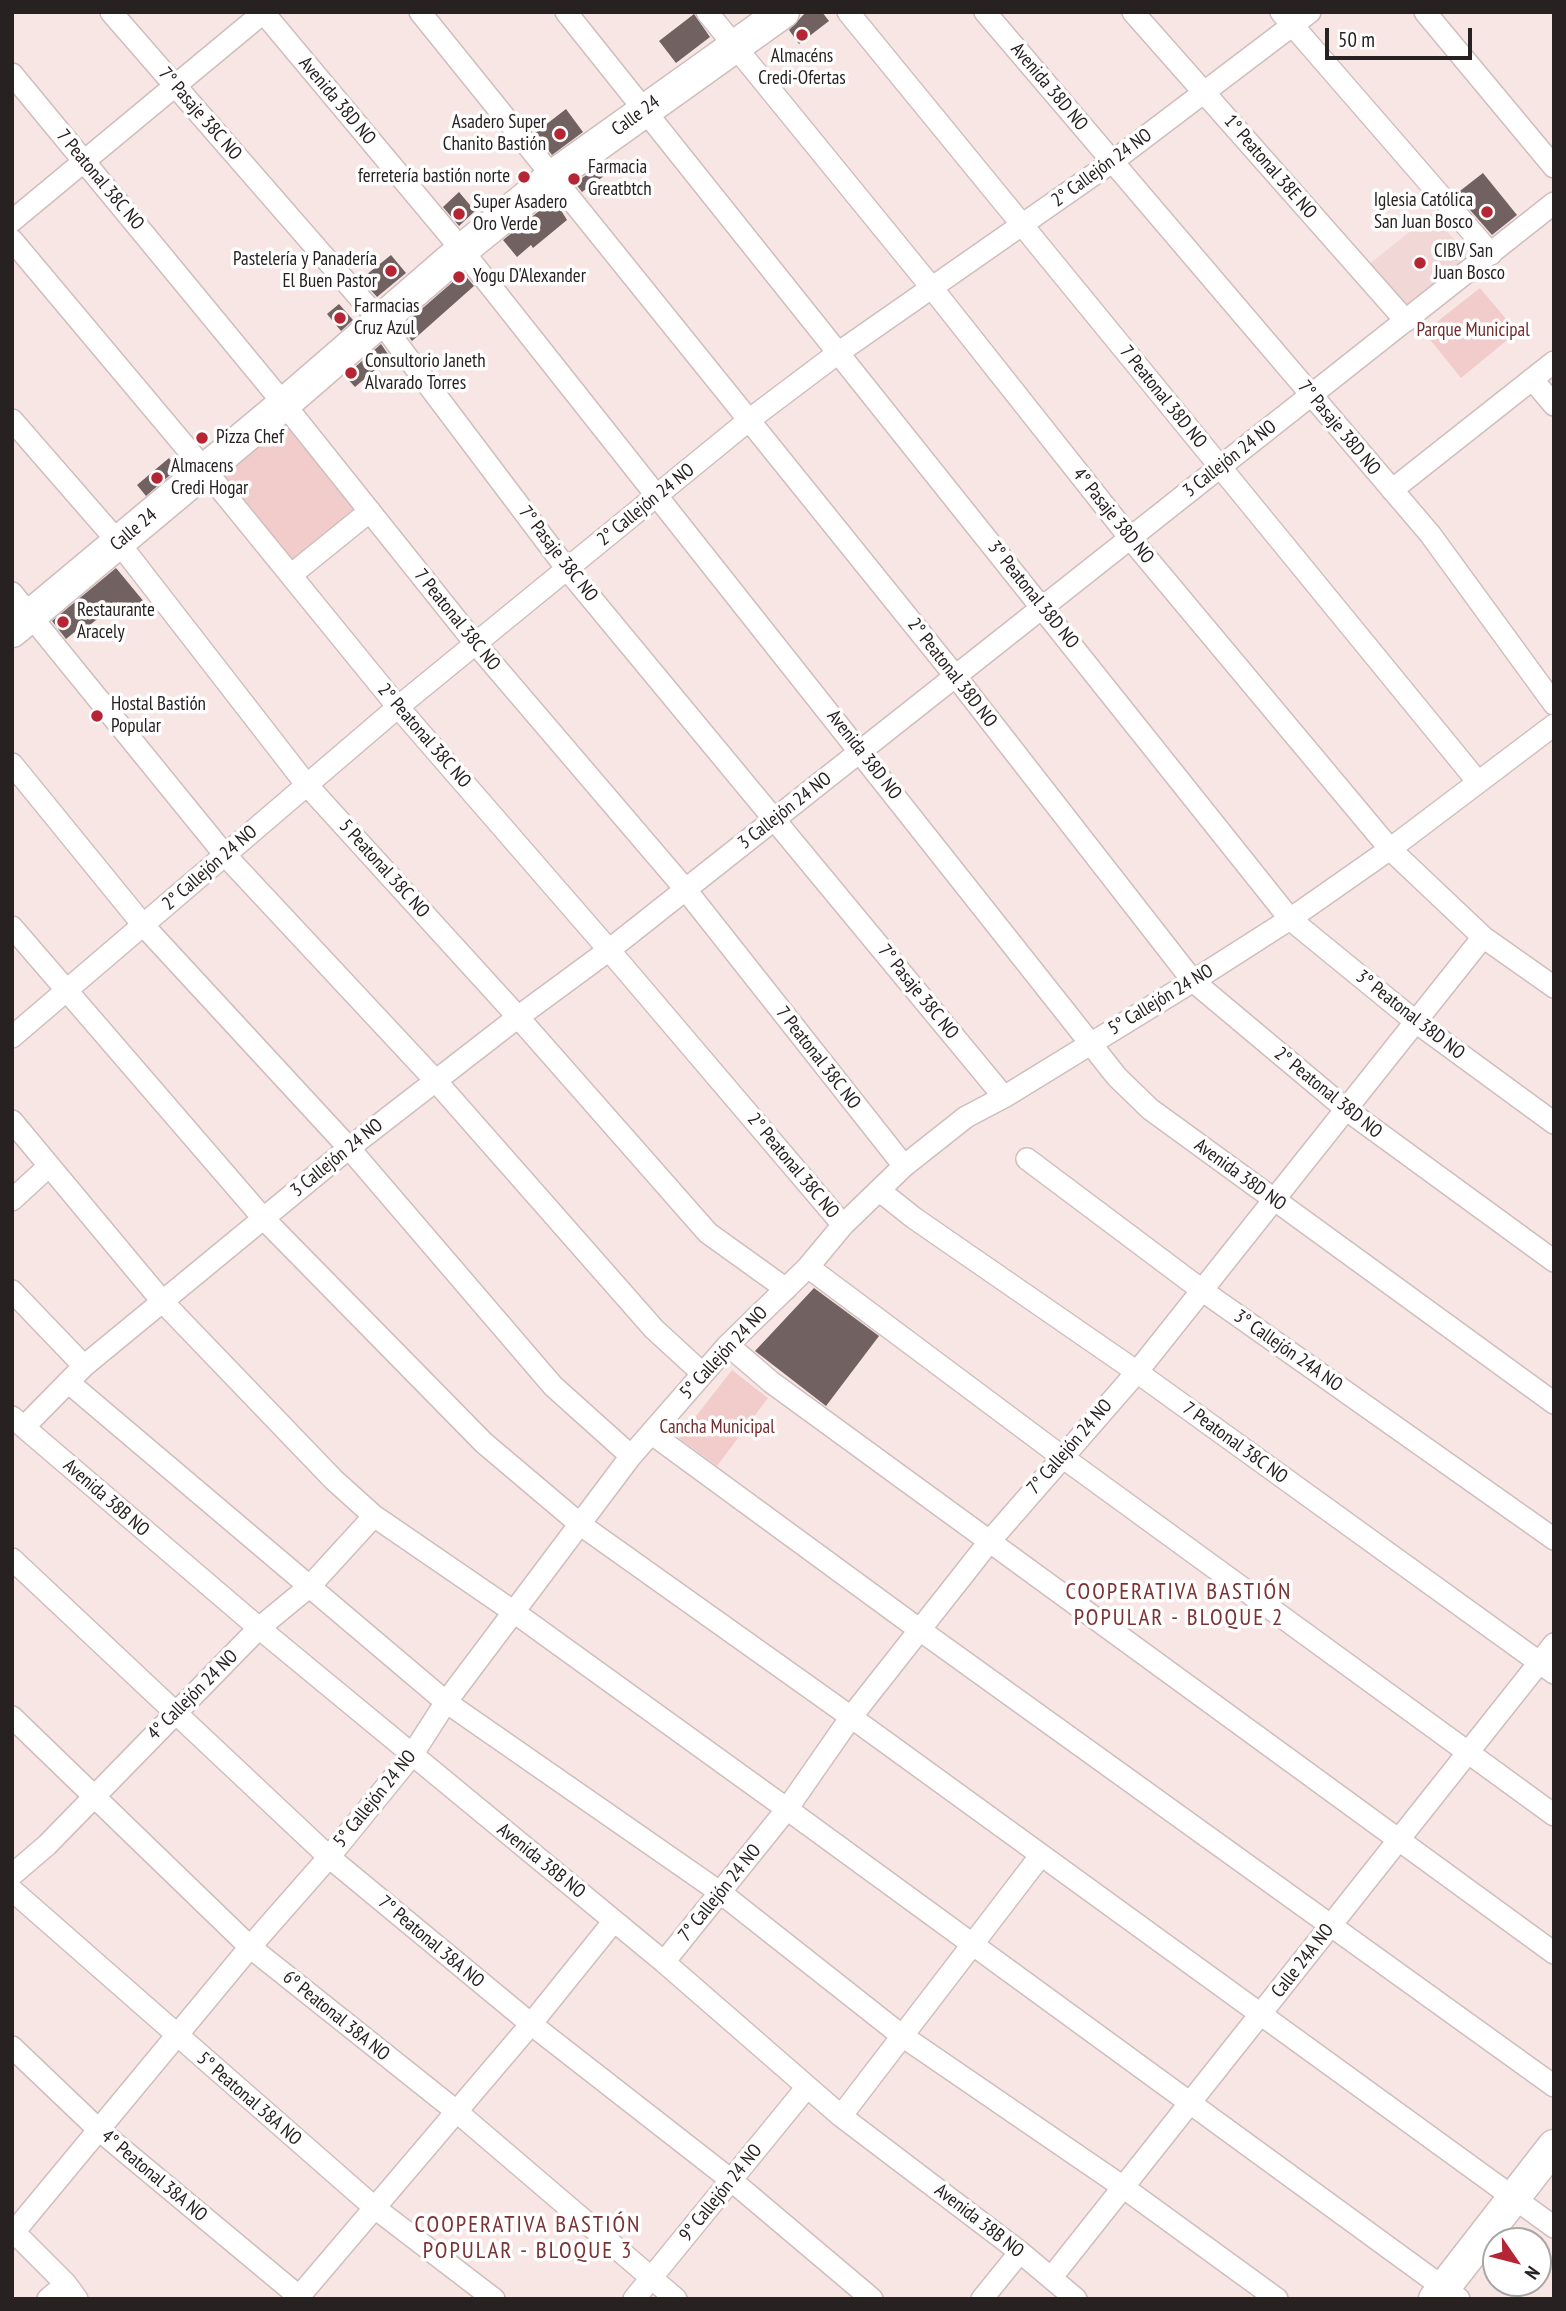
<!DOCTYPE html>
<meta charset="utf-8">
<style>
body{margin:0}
#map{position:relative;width:1566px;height:2311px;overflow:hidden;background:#f8e6e5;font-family:"PT Sans Narrow",sans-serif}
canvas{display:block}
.frame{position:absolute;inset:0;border:14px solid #272121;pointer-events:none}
.north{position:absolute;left:1482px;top:2227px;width:70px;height:70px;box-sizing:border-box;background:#fff;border:2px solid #a9a6a6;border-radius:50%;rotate:125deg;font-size:19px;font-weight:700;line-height:28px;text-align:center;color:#272121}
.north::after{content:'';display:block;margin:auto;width:24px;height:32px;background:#b62533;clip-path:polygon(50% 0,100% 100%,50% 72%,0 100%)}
.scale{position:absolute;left:1325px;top:28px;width:147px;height:32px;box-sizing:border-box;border:4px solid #272121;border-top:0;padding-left:9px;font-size:21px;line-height:24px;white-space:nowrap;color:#272121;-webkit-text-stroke:5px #fff;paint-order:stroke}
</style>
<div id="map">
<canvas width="1566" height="2311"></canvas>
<div class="frame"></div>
<div class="north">N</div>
<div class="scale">50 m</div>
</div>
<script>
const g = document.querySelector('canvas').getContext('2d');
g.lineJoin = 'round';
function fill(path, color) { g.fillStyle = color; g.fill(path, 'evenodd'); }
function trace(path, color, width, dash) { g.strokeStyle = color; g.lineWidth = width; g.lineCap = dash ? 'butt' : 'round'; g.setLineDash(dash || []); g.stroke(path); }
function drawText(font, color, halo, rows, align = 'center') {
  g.font = font + ' "PT Sans Narrow",sans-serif'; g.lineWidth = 7; g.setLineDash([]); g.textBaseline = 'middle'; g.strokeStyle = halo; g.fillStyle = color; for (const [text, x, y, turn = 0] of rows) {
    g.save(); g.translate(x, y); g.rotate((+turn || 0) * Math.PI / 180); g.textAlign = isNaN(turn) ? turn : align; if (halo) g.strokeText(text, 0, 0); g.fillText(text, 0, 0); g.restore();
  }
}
fill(new Path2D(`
 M 1432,214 L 1472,260 L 1409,314 L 1368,265 Z`), '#f1d7d5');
fill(new Path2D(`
 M 1480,288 L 1517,332 L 1461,378 L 1424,332 Z
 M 282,413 L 362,509 L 292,563 L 216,471 Z
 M 732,1370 L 768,1398 L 717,1466 L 679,1438 Z`), '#f2ccca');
fill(new Path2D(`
 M 806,12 L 822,12 L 829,21 L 799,44 L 789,30 Z
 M 694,14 L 710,37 L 676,63 L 659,41 Z
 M 566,109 L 583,132 L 552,155 L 535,133 Z
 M 608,160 L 615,168 L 582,192 L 575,183 Z
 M 1483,173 L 1517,215 L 1492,235 L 1456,194 Z
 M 459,192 L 475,211 L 459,226 L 443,207 Z
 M 554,199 L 567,220 L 533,248 L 531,245 L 517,257 L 503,240 Z
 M 391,255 L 406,273 L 377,297 L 361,279 Z
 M 463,273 L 474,286 L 412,341 L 401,327 Z
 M 339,304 L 353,320 L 341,331 L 327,314 Z
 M 381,344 L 390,357 L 355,387 L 345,376 Z
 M 169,458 L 177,469 L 146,496 L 137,485 Z
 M 116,568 L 145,603 L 130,616 L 118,602 L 85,629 L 82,626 L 66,639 L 52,621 Z
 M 814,1288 L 879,1336 L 826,1406 L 755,1351 Z`), '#716261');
const street = new Path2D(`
 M 111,12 L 380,321 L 567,569 L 1004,1097
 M 263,12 L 462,250 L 1117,1077 L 1150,1109 L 1554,1403
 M 420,12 L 956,677 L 1193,981 L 1347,1110 L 1554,1261
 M 566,12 L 1290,919 L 1416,1022 L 1554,1123
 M 707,12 L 932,288 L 1130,538 L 1390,849 L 1483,937 L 1554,987
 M 848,12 L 1478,782
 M 985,12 L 1430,534 L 1554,704
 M 1133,12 L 1406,321
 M 1281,12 L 1491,254
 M 1425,12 L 1554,167
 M 12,74 L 284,404 L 475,643 L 686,890 L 904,1166
 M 12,221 L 264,12
 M 12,240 L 205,470 L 398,707 L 609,950 L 843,1225
 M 1532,379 L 1554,405
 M 12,420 L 119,543 L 306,784 L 518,1017 L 708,1233 L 786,1289
 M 1392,490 L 1554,362
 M 291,575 L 370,511
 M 12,593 L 225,855 L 435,1080 L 654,1329 L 703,1374
 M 12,764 L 144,926 L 349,1148 L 553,1386 L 631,1456
 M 12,927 L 263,1218 L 484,1443 L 581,1525 L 851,1717 L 1554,2227
 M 12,1037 L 398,707 L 749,420 L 838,353 L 1112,162 L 1310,12
 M 12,1121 L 162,1301 L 334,1480 L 374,1516 L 514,1612 L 787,1809 L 1459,2299
 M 1027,1159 L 1203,1291 L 1554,1539
 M 880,1191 L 914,1218 L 1137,1372 L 1554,1673
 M 12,1200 L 49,1166
 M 808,1267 L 1061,1456 L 1554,1815
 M 12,1291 L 84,1366
 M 728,1345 L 771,1382 L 1554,1953
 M 68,1382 L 446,1702 L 721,1893 L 901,2035 L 1123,2187 L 1277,2299
 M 12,1417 L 259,1628 L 664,1962 L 841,2116 L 1020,2252 L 1076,2299
 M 24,1427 L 84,1366 L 349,1148 L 518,1017 L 609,950 L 1554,203
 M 651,1433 L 920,1630 L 1554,2086
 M 12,1559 L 329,1857 L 531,2024 L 731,2180 L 872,2299
 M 12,1717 L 250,1947 L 456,2111 L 676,2299
 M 12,1875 L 47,1845 L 259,1628 L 310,1586 L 374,1516
 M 12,1890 L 375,2208 L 494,2299
 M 664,1962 L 787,1809 L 851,1717 L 989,1542 L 1137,1372 L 1483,937
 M 12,2047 L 99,2130 L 302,2299
 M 841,2116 L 1041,1855
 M 12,2230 L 66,2284 L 77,2299
 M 14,2232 L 250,1947 L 329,1857 L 412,1755 L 446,1702 L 631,1456 L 728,1345 L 808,1267 L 843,1225 L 904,1166 L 966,1117 L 1004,1097 L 1193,981 L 1290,919 L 1390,849 L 1554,725
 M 1051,2278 L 1554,1644
 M 48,2299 L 66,2284
 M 297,2299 L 531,2024 L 614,1921
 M 634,2299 L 807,2087
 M 982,2299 L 1020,2252`);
const secondary = new Path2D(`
 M 12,631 L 284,404 L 462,250 L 552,177 L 783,12
 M 1435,2299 L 1554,2146`);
trace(street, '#cfbebd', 24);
trace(secondary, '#cfbebd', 35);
trace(street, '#fff', 21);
trace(secondary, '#fff', 32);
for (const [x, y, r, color] of [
 [802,35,7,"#b62533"],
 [560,134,7,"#b62533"],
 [524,177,7,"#b62533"],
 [574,179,7,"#b62533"],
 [1487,212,7,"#b62533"],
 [459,214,7,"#b62533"],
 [1420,263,7,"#b62533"],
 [391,271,7,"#b62533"],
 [459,277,7,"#b62533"],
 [340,318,7,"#b62533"],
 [351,373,7,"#b62533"],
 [202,438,7,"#b62533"],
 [157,478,7,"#b62533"],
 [63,622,7,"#b62533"],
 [97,716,7,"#b62533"]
]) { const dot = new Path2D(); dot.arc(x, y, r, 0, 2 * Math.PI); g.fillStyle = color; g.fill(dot); trace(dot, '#fff', 2.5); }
drawText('19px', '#272121', '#fff', [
 ["Almacéns",802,57,"center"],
 ["Credi-Ofertas",802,79,"center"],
 ["Asadero Super",546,123,"right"],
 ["Chanito Bastión",546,145,"right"],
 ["Farmacia",588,168],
 ["Greatbtch",588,190],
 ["ferretería bastión norte",510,177,"right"],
 ["Iglesia Católica",1473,201,"right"],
 ["San Juan Bosco",1473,223,"right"],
 ["Super Asadero",473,203],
 ["Oro Verde",473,225],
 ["CIBV San",1434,252],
 ["Juan Bosco",1434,274],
 ["Pastelería y Panadería",377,260,"right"],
 ["El Buen Pastor",377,282,"right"],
 ["Yogu D'Alexander",473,277],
 ["Farmacias",354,307],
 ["Cruz Azul",354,329],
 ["Consultorio Janeth",365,362],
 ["Alvarado Torres",365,384],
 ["Pizza Chef",216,438],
 ["Almacens",171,467],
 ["Credi Hogar",171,489],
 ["Restaurante",77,611],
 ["Aracely",77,633],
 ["Hostal Bastión",111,705],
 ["Popular",111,727]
], 'left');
drawText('19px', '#272121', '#fff', [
 ["Avenida 38D NO",1049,87,50],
 ["Avenida 38D NO",337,101,50],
 ["7° Pasaje 38C NO",200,114,49],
 ["Calle 24",636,116,-36],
 ["1° Peatonal 38E NO",1270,167,49],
 ["2° Callejón 24 NO",1102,168,-36],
 ["7 Peatonal 38C NO",100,180,50],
 ["7 Peatonal 38D NO",1163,397,51],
 ["7° Pasaje 38D NO",1339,428,50],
 ["3 Callejón 24 NO",1230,459,-38],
 ["2° Callejón 24 NO",646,505,-39],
 ["4° Pasaje 38D NO",1113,516,51],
 ["Calle 24",134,530,-40],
 ["7° Pasaje 38C NO",558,554,52],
 ["3° Peatonal 38D NO",1033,595,51],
 ["7 Peatonal 38C NO",457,620,51],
 ["2° Peatonal 38D NO",952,673,52],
 ["2° Peatonal 38C NO",424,736,49],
 ["Avenida 38D NO",864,755,52],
 ["3 Callejón 24 NO",785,811,-38],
 ["2° Callejón 24 NO",210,868,-41],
 ["5 Peatonal 38C NO",384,869,48],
 ["7° Pasaje 38C NO",918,992,51],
 ["5° Callejón 24 NO",1161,1000,-31],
 ["3° Peatonal 38D NO",1410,1015,38],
 ["7 Peatonal 38C NO",818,1058,52],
 ["2° Peatonal 38D NO",1328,1093,39],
 ["3 Callejón 24 NO",337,1158,-39],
 ["2° Peatonal 38C NO",793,1166,50],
 ["Avenida 38D NO",1240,1175,36],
 ["3° Callejón 24A NO",1288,1351,35],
 ["5° Callejón 24 NO",724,1353,-47],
 ["7 Peatonal 38C NO",1235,1443,36],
 ["7° Callejón 24 NO",1070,1447,-49],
 ["Avenida 38B NO",106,1498,41],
 ["4° Callejón 24 NO",193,1695,-45],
 ["5° Callejón 24 NO",375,1799,-51],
 ["Avenida 38B NO",541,1861,39],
 ["7° Callejón 24 NO",720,1893,-51],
 ["7° Peatonal 38A NO",431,1942,40],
 ["Calle 24A NO",1303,1961,-52],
 ["6º Peatonal 38A NO",336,2016,39],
 ["5° Peatonal 38A NO",249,2099,41],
 ["4° Peatonal 38A NO",154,2176,40],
 ["9° Callejón 24 NO",721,2193,-51],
 ["Avenida 38B NO",979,2221,38]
]);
drawText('19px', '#732c2d', '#fff', [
 ["Parque Municipal",1473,331],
 ["Cancha Municipal",717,1428]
]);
g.letterSpacing = '2px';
drawText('23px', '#7a3233', '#fff', [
 ["COOPERATIVA BASTIÓN",1179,1592],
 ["POPULAR - BLOQUE 2",1179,1618],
 ["COOPERATIVA BASTIÓN",528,2225],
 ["POPULAR - BLOQUE 3",528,2251]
]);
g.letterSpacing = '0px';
</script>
